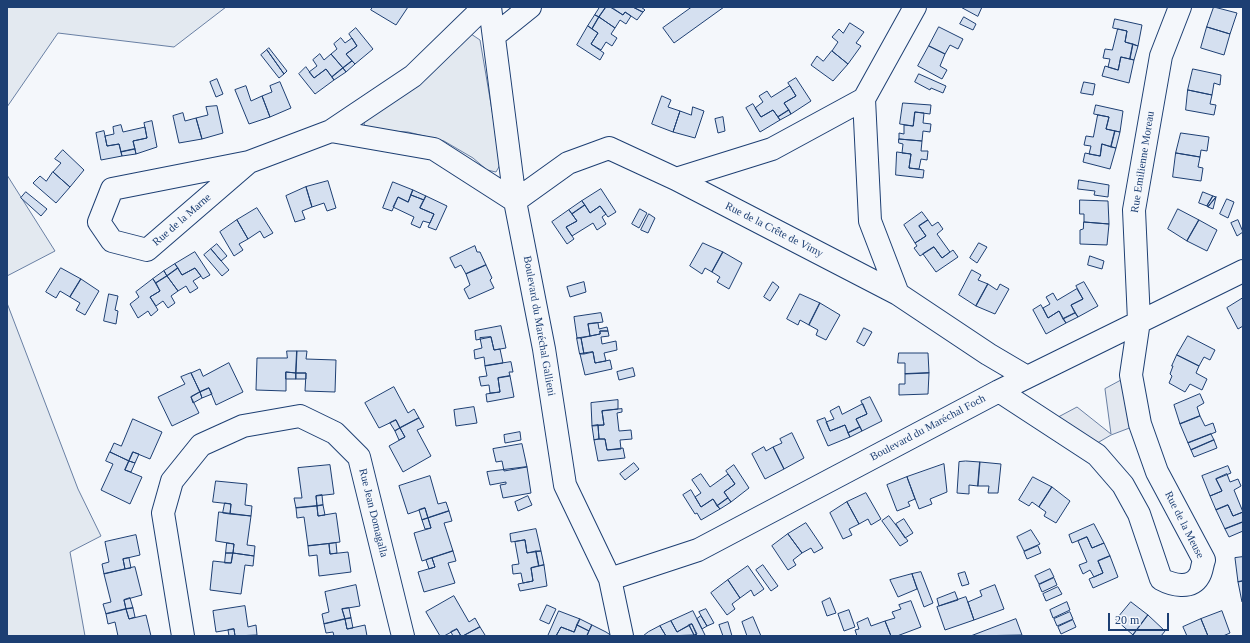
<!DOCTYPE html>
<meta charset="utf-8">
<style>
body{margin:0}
#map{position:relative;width:1250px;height:643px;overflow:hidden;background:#f4f7fb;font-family:"Times New Roman",serif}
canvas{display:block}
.frame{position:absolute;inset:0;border:8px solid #1d3f73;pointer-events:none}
.scale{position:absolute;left:1108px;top:613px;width:61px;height:18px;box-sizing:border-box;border:2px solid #1d3f73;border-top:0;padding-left:5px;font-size:12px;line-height:14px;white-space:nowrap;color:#1d3f73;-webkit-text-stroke:3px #f4f7fb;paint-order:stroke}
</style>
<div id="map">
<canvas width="1250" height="643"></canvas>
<div class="frame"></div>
<div class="scale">20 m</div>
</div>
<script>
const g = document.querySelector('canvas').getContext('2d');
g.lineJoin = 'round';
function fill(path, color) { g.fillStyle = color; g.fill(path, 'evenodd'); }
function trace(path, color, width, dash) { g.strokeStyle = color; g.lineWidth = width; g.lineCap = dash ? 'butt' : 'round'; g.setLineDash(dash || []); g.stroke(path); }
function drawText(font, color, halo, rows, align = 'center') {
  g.font = font + ' "Times New Roman",serif'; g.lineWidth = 3; g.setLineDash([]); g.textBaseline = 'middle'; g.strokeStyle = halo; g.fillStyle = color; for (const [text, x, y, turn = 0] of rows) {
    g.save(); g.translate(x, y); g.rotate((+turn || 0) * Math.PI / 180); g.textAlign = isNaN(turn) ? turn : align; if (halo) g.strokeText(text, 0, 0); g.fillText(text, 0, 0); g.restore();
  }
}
const green = new Path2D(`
 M 7,7 L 226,7 L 174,47 L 58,33 L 7,107 Z
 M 468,32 L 480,40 L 501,163 L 496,172 L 487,170 L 473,158 L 444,141 L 408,132 L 369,130 L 364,124 L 367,116 Z
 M 7,175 L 55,251 L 7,276 Z
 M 7,303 L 78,489 L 101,536 L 70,552 L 85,636 L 7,636 Z`);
fill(green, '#e3e9f0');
trace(green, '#687fa3', 1);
const parking = new Path2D(`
 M 1131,375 L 1140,424 L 1111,435 L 1087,449 L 1047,423 L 1077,407 L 1111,434 L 1105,389 Z`);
fill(parking, '#e3e8f0');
trace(parking, '#687fa3', 1);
const building = new Path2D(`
 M 373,7 L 408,7 L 396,25 L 371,10 Z
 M 600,7 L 606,7 L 599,17 L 595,15 Z
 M 606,7 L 610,7 L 623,15 L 625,12 L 631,16 L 626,24 L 620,20 L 615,28 L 599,17 Z
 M 615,7 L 633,7 L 643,12 L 637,20 L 625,12 L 623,15 L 614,9 Z
 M 633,7 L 641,7 L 645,10 L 643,12 Z
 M 692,7 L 724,7 L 674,43 L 663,28 Z
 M 961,7 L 982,7 L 978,16 Z
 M 1214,7 L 1237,13 L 1230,34 L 1207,27 Z
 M 595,15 L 599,17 L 592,29 L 588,26 Z
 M 599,17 L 615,28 L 611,34 L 617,38 L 612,46 L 606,42 L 601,50 L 591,44 L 598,33 L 592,29 Z
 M 964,17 L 976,24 L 973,30 L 960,24 Z
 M 1115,19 L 1142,25 L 1138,46 L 1125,42 L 1127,31 L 1113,28 Z
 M 850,23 L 864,32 L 856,43 L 861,46 L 848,64 L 832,51 L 838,42 L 832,37 L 839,29 L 843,33 Z
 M 588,26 L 598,33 L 591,44 L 604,53 L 600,60 L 577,45 Z
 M 939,27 L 963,39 L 958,49 L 950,45 L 945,54 L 929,46 Z
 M 1207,27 L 1230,34 L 1224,55 L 1201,48 Z
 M 356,28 L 373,49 L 355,64 L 346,54 L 357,46 L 349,34 Z
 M 1118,29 L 1127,31 L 1125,42 L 1133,44 L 1130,59 L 1121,57 L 1118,70 L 1108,67 L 1110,59 L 1103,58 L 1105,49 L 1112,50 Z
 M 341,38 L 345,43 L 352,38 L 357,46 L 346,54 L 352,61 L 343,68 L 331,54 L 337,49 L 334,44 Z
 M 1133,44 L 1138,46 L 1134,60 L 1130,59 Z
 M 929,46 L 945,54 L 940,66 L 947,70 L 942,79 L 918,66 Z
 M 269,48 L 287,71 L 284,74 L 267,50 Z
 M 267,50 L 284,74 L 279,78 L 261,55 Z
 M 832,51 L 848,64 L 833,81 L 811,65 L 817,56 L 823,61 Z
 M 320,54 L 324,60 L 331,54 L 343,68 L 332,77 L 326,69 L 314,78 L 309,72 L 317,66 L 313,60 Z
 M 1121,57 L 1134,60 L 1129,83 L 1102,76 L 1105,66 L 1118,70 Z
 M 352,61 L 355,64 L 346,72 L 343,68 Z
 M 306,67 L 314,78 L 326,69 L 334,80 L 315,94 L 299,74 Z
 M 343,68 L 346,72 L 334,80 L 332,77 Z
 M 1193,69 L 1221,75 L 1220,85 L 1214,83 L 1212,95 L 1188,90 Z
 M 919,74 L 946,86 L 943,93 L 931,88 L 930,90 L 915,82 Z
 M 796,78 L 811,101 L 791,114 L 784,103 L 796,96 L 788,83 Z
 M 217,79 L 223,94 L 216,97 L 210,82 Z
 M 280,82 L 291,108 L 270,117 L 262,96 L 272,92 L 270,86 Z
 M 1084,82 L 1095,84 L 1093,95 L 1081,93 Z
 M 246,86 L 251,101 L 262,96 L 270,117 L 249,124 L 235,90 Z
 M 790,86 L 796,96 L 784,103 L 789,110 L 778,117 L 773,110 L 761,117 L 755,108 L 763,102 L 759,96 L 767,91 L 771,97 Z
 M 1188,90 L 1212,95 L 1210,104 L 1216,105 L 1214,115 L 1186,110 Z
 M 662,96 L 671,100 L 668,107 L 680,111 L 673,132 L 652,124 Z
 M 903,103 L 931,105 L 930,114 L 915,112 L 913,126 L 900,124 Z
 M 753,104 L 761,117 L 773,110 L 780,120 L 760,132 L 746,108 Z
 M 1096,105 L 1123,111 L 1120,132 L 1106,129 L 1109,117 L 1094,114 Z
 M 217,106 L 223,133 L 202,139 L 196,118 L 208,115 L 206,107 Z
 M 693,107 L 704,111 L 695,138 L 673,132 L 680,111 L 691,115 Z
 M 789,110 L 791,114 L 780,120 L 778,117 Z
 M 915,112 L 924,113 L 923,123 L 931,124 L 930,132 L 923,131 L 922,141 L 899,139 L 899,133 L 904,134 L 904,125 L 913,126 Z
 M 183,113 L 185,121 L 196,118 L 202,139 L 179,143 L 173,116 Z
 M 1098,115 L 1109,117 L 1106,129 L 1115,131 L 1111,147 L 1102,144 L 1100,156 L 1089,154 L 1091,146 L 1084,145 L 1086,136 L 1093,137 Z
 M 723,117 L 725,131 L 718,133 L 715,119 Z
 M 152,121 L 157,147 L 136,154 L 133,141 L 147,138 L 144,123 Z
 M 121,125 L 123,132 L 145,127 L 147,138 L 133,141 L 135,149 L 121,152 L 119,144 L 107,146 L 105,136 L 114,134 L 113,127 Z
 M 104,131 L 107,146 L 119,144 L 122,156 L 101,160 L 96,133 Z
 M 1115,131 L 1120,132 L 1116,148 L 1111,147 Z
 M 1181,133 L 1209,137 L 1207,151 L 1201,150 L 1200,157 L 1176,153 Z
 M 899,139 L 922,141 L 921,151 L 928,151 L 927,160 L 921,159 L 919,169 L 909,168 L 911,154 L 902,153 L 903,144 L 899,143 Z
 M 1102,144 L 1116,148 L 1110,169 L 1083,162 L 1085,153 L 1100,156 Z
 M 135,149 L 136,154 L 122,156 L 121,152 Z
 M 63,150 L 84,170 L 70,187 L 53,172 L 61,163 L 55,159 Z
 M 897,152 L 911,154 L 909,168 L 924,170 L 923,178 L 896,175 Z
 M 1176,153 L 1200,157 L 1198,167 L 1203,168 L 1201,181 L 1173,177 Z
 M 53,172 L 70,187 L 56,203 L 33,183 L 40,176 L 46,181 Z
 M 1079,180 L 1109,185 L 1108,197 L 1094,195 L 1095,191 L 1078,189 Z
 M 328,181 L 336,208 L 327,211 L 324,203 L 312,207 L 306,187 Z
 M 393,182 L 413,190 L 408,202 L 398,197 L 392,211 L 383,208 Z
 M 306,187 L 312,207 L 302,211 L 305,219 L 295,222 L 286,196 Z
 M 601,189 L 616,212 L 608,217 L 600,206 L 590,213 L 582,201 Z
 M 413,190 L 426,196 L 424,200 L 411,195 Z
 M 26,192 L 47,209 L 41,216 L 21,198 Z
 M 1203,192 L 1213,196 L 1207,206 L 1199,203 Z
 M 411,195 L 424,200 L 420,208 L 434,214 L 430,223 L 423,221 L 420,228 L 411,224 L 414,217 L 393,207 L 398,197 L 408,202 Z
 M 426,196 L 447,206 L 436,230 L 428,227 L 434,214 L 420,208 Z
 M 1213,196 L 1216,197 L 1208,207 L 1207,206 Z
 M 1216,197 L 1213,209 L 1208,207 Z
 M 1227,199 L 1234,202 L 1228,218 L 1220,214 Z
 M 1080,200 L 1108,201 L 1109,224 L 1084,222 L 1084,214 L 1080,214 Z
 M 582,201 L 585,205 L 572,214 L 569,210 Z
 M 585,205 L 590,213 L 600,206 L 606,214 L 602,217 L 606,224 L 597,230 L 593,223 L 572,236 L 566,227 L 577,221 L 572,214 Z
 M 257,208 L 273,233 L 264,238 L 260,231 L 248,239 L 237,220 Z
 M 640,209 L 647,213 L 639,228 L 632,224 Z
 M 1178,209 L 1199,220 L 1187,241 L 1168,229 Z
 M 569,210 L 577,221 L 566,227 L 574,239 L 567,244 L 552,222 Z
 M 922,212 L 928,220 L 919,226 L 926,236 L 915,243 L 904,225 Z
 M 649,214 L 655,218 L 648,233 L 641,230 Z
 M 237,220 L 248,239 L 239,244 L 243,250 L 234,256 L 220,232 Z
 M 928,220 L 932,226 L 938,222 L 943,229 L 937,234 L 950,252 L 942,258 L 934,247 L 920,256 L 914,248 L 917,246 L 915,243 L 926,236 L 919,226 Z
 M 1199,220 L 1217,230 L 1207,251 L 1187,241 Z
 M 1238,220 L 1243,232 L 1237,236 L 1231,223 Z
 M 1084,222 L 1109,224 L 1107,245 L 1080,244 L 1080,230 L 1083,229 Z
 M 703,243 L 723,252 L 712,272 L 705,268 L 702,274 L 690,266 Z
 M 979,243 L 987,247 L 977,263 L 970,258 Z
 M 217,244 L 227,256 L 221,261 L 211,249 Z
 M 475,246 L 477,252 L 480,252 L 486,265 L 466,274 L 461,265 L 455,268 L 450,258 Z
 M 934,247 L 942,258 L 953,250 L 958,257 L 936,272 L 923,254 Z
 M 211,249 L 229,270 L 222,276 L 204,255 Z
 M 195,252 L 210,275 L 203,279 L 195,268 L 182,275 L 175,264 Z
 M 723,252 L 742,263 L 729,289 L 717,282 L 720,277 L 712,272 Z
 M 1090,256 L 1104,261 L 1102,269 L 1088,265 Z
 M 175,264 L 178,268 L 167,276 L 164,271 Z
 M 486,265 L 492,278 L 490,280 L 494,288 L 469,299 L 464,289 L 470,285 L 466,274 Z
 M 61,268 L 81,279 L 70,297 L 60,291 L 56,298 L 46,292 Z
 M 178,268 L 182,275 L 195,268 L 201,276 L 193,281 L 198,288 L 190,293 L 186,286 L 178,291 L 167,276 Z
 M 972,270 L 981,275 L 978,280 L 988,284 L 976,306 L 959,295 Z
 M 164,271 L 167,276 L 156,283 L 153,279 Z
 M 167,276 L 178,291 L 171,296 L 175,303 L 168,308 L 163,301 L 156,306 L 150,297 L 160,291 L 156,283 Z
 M 81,279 L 99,291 L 85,315 L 76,310 L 80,303 L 70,297 Z
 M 153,279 L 160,291 L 150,297 L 158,310 L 151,316 L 148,311 L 138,318 L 130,304 L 139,297 L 136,292 Z
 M 584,282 L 586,292 L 570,297 L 567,287 Z
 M 773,282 L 779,287 L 770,301 L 764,297 Z
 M 1084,282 L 1098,306 L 1078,317 L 1071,305 L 1083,299 L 1076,286 Z
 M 988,284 L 997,290 L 1000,284 L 1009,289 L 995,314 L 976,306 Z
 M 1077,289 L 1083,299 L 1071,305 L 1075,313 L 1063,319 L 1059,311 L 1048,318 L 1043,308 L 1050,304 L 1046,297 L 1053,293 L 1057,300 Z
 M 109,294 L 118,296 L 115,310 L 118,311 L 116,324 L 104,321 Z
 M 800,294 L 820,303 L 809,325 L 800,320 L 798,325 L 787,319 Z
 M 1243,298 L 1243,326 L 1238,329 L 1227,308 Z
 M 820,303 L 840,315 L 826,340 L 816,335 L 818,330 L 809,325 Z
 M 1041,305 L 1048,318 L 1059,311 L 1066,323 L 1046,334 L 1033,310 Z
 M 601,313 L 603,322 L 588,324 L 590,336 L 577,338 L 574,317 Z
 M 1075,313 L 1078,317 L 1066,323 L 1063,319 Z
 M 598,323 L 599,329 L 607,327 L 608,331 L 600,331 L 600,334 L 590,336 L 588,324 Z
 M 501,326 L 506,348 L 494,350 L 491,337 L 476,340 L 475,331 Z
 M 864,328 L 872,332 L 864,346 L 857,342 Z
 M 600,331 L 608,331 L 609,336 L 601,337 L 602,344 L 616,341 L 617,350 L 604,353 L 606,361 L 595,363 L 593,352 L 584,354 L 581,338 L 600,334 Z
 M 1188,336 L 1215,350 L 1210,360 L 1204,357 L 1199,366 L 1177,355 Z
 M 491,337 L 494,350 L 500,349 L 503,363 L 485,366 L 484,357 L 475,359 L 474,350 L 482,348 L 480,338 Z
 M 577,338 L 581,338 L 584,354 L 580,354 Z
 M 287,351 L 297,351 L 296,373 L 286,372 L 286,391 L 256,390 L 257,358 L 287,358 Z
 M 297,351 L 307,351 L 306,359 L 336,360 L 335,392 L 305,391 L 306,373 L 296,373 Z
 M 593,352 L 595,363 L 610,360 L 612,369 L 585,375 L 580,354 Z
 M 899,353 L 928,353 L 929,373 L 905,374 L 905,363 L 898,363 Z
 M 1177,355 L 1199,366 L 1196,373 L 1207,379 L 1202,390 L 1190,384 L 1185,392 L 1169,383 L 1172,376 L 1170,374 L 1173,366 L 1172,366 Z
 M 511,362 L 513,372 L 509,372 L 510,376 L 498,378 L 500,392 L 490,393 L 489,385 L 481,386 L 479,377 L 487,376 L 485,366 Z
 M 229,363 L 243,392 L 216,405 L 209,388 L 200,392 L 191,373 L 200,369 L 203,376 Z
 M 633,368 L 635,376 L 619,380 L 617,372 Z
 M 286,372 L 296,373 L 296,379 L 286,379 Z
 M 191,373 L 200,392 L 191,397 L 199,413 L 172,426 L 158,397 L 185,384 L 181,377 Z
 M 296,373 L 306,373 L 306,379 L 296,379 Z
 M 929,373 L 928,394 L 899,395 L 899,384 L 905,384 L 905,374 Z
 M 510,376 L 514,397 L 487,402 L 486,394 L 500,392 L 498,378 Z
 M 394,387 L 408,413 L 414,409 L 419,418 L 400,428 L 396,420 L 379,428 L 365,403 Z
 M 209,388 L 212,394 L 202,398 L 200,392 Z
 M 200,392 L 202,398 L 193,403 L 191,397 Z
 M 1200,394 L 1204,403 L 1197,407 L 1200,416 L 1180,424 L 1174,405 Z
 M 870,397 L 882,421 L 862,431 L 856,419 L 867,414 L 861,401 Z
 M 618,400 L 618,409 L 602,411 L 604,425 L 592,426 L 591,403 Z
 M 863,404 L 867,414 L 856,419 L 860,427 L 848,433 L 845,425 L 830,431 L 826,422 L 834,419 L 830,411 L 839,406 L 842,414 Z
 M 474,407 L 477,423 L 456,426 L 454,410 Z
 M 622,409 L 622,412 L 617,413 L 619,431 L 631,430 L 632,439 L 620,440 L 621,449 L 607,450 L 605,439 L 599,439 L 598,425 L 604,425 L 602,411 Z
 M 1200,416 L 1205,426 L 1213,423 L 1216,432 L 1188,443 L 1180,424 Z
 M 419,418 L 424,427 L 417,430 L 431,456 L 403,472 L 389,446 L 405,437 L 400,428 Z
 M 825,418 L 830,431 L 845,425 L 850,437 L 828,446 L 817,421 Z
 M 133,419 L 162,432 L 150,459 L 133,452 L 129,461 L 110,452 L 114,443 L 121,446 Z
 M 396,420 L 400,428 L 395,431 L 390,423 Z
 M 598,425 L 599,439 L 594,440 L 592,426 Z
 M 860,427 L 862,431 L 850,437 L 848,433 Z
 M 400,428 L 405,437 L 399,440 L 395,431 Z
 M 520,432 L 521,440 L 505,443 L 504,435 Z
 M 792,433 L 804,458 L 784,469 L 773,447 L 782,443 L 780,439 Z
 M 1211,434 L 1214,440 L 1191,450 L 1188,443 Z
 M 599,439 L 605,439 L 607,450 L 623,448 L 625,458 L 598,461 L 594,440 Z
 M 1214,440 L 1217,448 L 1194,457 L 1191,450 Z
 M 522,444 L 527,467 L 504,471 L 502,461 L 496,462 L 493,449 Z
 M 764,447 L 766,451 L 773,447 L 784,469 L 765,479 L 752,454 Z
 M 110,452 L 129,461 L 125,470 L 142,477 L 130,504 L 101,490 L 113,464 L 106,461 Z
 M 133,452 L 139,454 L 135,463 L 129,461 Z
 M 129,461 L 135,463 L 131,472 L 125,470 Z
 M 966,461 L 980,462 L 978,486 L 969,485 L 969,494 L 957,493 L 959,462 Z
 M 980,462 L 1001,464 L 998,493 L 988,493 L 989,486 L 978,486 Z
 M 634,463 L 639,469 L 625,480 L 620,474 Z
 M 944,464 L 947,492 L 930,499 L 932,504 L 919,509 L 907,477 Z
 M 330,465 L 334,494 L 316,496 L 317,506 L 296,508 L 294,498 L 302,498 L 298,468 Z
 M 734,465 L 749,488 L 731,502 L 724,492 L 735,484 L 726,471 Z
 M 1228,466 L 1231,473 L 1216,479 L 1222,491 L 1210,496 L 1202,476 Z
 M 527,467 L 531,493 L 503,498 L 500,485 L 506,484 L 506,482 L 490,485 L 487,472 Z
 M 701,474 L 710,487 L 728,474 L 735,484 L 724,492 L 728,498 L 717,506 L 713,499 L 701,507 L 695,497 L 701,493 L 692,480 Z
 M 1227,474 L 1230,482 L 1238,479 L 1241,486 L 1234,490 L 1243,512 L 1233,516 L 1228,505 L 1216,510 L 1210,496 L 1222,491 L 1216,479 Z
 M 430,476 L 438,504 L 446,502 L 449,511 L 428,518 L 425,508 L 408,514 L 399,486 Z
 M 907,477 L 915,499 L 908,502 L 910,506 L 897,511 L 887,485 Z
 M 1033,477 L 1052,487 L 1039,507 L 1032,502 L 1029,506 L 1019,500 Z
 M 216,481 L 247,484 L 245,505 L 252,506 L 251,516 L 230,514 L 231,504 L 213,502 Z
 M 1052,487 L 1070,501 L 1056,523 L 1044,516 L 1046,512 L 1039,507 Z
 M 691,490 L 701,507 L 713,499 L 720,509 L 701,520 L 697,513 L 695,514 L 683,495 Z
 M 866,493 L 881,519 L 871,525 L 868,519 L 859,524 L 847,502 Z
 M 322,495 L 323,505 L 317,506 L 316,496 Z
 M 528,496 L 532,505 L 518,511 L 515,502 Z
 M 728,498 L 731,502 L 720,509 L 717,506 Z
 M 847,502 L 859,524 L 849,529 L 852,535 L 843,539 L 830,513 Z
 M 225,503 L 231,504 L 230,514 L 223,513 Z
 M 323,505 L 325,515 L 318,516 L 317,506 Z
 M 1228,505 L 1233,516 L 1243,512 L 1243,522 L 1225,529 L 1216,510 Z
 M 317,506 L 318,516 L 336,513 L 340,542 L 308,546 L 304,517 L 297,518 L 296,508 Z
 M 425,508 L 428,518 L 422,520 L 419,510 Z
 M 449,511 L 452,521 L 444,523 L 453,551 L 422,561 L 414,533 L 431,528 L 428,518 Z
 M 219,512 L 251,516 L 247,545 L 255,546 L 254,556 L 233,553 L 234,544 L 216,541 Z
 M 889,516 L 908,541 L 900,546 L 882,521 Z
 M 428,518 L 431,528 L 425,529 L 422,520 Z
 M 904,519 L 913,533 L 905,538 L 896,524 Z
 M 1243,522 L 1243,531 L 1229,537 L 1225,529 Z
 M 806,523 L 823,548 L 814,553 L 811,548 L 802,553 L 788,534 Z
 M 1094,524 L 1104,543 L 1092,548 L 1087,537 L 1072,543 L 1069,535 Z
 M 536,529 L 541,551 L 527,553 L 525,540 L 511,542 L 510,534 Z
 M 1031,530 L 1040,544 L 1024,551 L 1017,537 Z
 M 788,534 L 802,553 L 793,560 L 796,565 L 788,570 L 772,546 Z
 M 136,535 L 140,555 L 123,559 L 125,569 L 104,574 L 102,564 L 109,562 L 105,542 Z
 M 1087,537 L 1092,548 L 1104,543 L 1110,556 L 1098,561 L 1103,573 L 1094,577 L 1090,570 L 1083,574 L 1079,565 L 1087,562 L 1078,541 Z
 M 525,540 L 527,553 L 536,551 L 539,566 L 531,568 L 533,581 L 523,583 L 521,573 L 513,574 L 512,565 L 519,564 L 515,542 Z
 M 227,543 L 234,544 L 233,553 L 226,553 Z
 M 336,543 L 337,553 L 330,554 L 329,544 Z
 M 329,544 L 330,554 L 348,552 L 351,572 L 319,576 L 317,555 L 309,556 L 308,546 Z
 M 1038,546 L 1041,553 L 1027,559 L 1024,552 Z
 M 453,551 L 456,561 L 448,563 L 455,583 L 424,592 L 418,572 L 435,567 L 432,558 Z
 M 536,551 L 541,551 L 544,565 L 539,566 Z
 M 226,553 L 233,553 L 231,563 L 225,563 Z
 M 233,553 L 254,556 L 253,566 L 245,565 L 241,594 L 210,590 L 213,561 L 231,563 Z
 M 1110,556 L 1118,577 L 1093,588 L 1089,579 L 1103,573 L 1098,561 Z
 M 1243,557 L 1243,581 L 1238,582 L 1235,558 Z
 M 129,558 L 131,568 L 125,569 L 123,559 Z
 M 432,558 L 435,567 L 429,569 L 426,560 Z
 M 544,565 L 547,586 L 520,591 L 518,584 L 533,581 L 531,568 Z
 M 763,565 L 778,586 L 771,591 L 756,570 Z
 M 748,566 L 764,589 L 754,596 L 751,590 L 740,598 L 728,580 Z
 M 135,567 L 142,595 L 124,600 L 126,609 L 106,614 L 103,604 L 111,602 L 104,574 Z
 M 1050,569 L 1054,577 L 1039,584 L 1035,576 Z
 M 921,572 L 933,603 L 924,607 L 912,574 Z
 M 965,572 L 969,584 L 962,586 L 958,574 Z
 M 912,574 L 917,589 L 898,597 L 890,580 Z
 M 1054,578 L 1057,585 L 1042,592 L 1039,585 Z
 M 728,580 L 740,598 L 732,604 L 735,609 L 727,615 L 711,593 Z
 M 1243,581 L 1243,602 L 1242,602 L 1238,582 Z
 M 356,585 L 360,606 L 342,609 L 345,619 L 324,624 L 322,614 L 329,612 L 325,592 Z
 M 995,585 L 1004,609 L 974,620 L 968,602 L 982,596 L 980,591 Z
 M 1058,587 L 1062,594 L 1046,601 L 1043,594 Z
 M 955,592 L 958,600 L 939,606 L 937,599 Z
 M 454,596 L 469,622 L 475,618 L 480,627 L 463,636 L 461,636 L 457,629 L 444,636 L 440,636 L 426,612 Z
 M 966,597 L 974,620 L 945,630 L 937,607 Z
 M 130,598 L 133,608 L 126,609 L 124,600 Z
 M 830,598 L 836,613 L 827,616 L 822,602 Z
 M 911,601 L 921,627 L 897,636 L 891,636 L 885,621 L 895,618 L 892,612 L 901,609 L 899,605 Z
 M 1067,602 L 1070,610 L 1053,618 L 1050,610 Z
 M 1131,602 L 1148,615 L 1133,635 L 1116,620 Z
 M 547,605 L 556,609 L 549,624 L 540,620 Z
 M 245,606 L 248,627 L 256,625 L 257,635 L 235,636 L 234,629 L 216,632 L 213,611 Z
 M 133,608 L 135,617 L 129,619 L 126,609 Z
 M 349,608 L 351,618 L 345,619 L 342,609 Z
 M 126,609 L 129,619 L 146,615 L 151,636 L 118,636 L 115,622 L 108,624 L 106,614 Z
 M 706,609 L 714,623 L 707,626 L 699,612 Z
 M 849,610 L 855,627 L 844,631 L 838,614 Z
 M 559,611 L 580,619 L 574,632 L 561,627 L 556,636 L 548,636 Z
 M 693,611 L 705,635 L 703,636 L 697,636 L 692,624 L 677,632 L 671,621 Z
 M 1222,611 L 1230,633 L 1223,636 L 1208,636 L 1201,619 Z
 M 1070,612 L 1073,619 L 1057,626 L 1054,619 Z
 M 1148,615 L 1165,631 L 1161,636 L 1134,636 L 1133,635 Z
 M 701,616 L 707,626 L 702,629 L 697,619 Z
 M 753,617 L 761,636 L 747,636 L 742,622 Z
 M 351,618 L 353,628 L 347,629 L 345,619 Z
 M 868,618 L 871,626 L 885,621 L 891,636 L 857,636 L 855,630 L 859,629 L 857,623 Z
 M 345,619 L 347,629 L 365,625 L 367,636 L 334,636 L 333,632 L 326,633 L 324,624 Z
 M 580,619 L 592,625 L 589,631 L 577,625 Z
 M 1016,619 L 1022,635 L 971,636 Z
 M 1201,619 L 1208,636 L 1187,636 L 1183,627 Z
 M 1073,620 L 1076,627 L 1061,634 L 1058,627 Z
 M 671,621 L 677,632 L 689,625 L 694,635 L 666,636 L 660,626 Z
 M 728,622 L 732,636 L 723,636 L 719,625 Z
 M 692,624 L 697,634 L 694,635 L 689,625 Z
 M 577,625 L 589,631 L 587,636 L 556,636 L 561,627 L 574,632 Z
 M 592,625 L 606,632 L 612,636 L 587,636 Z
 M 660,626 L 666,636 L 643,636 L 648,632 Z
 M 480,627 L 485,635 L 484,636 L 463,636 Z
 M 234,629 L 235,636 L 229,636 L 228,630 Z
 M 457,629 L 461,636 L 453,636 L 451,632 Z`);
fill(building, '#d5e0f0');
trace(building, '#1d3f73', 1);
const minor = new Path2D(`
 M 490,7 L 515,201 L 544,349 L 565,485 L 610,579 L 622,636
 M 494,36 L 530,7
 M 864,99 L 870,221 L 898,294
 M 331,131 L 434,149 L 515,201 L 568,163 L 609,148 L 676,179 L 898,294 L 988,354 L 1027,377
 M 249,162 L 147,250 L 112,241 L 99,222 L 112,189 L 249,162 L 331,131 L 413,76 L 484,7
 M 676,179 L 772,149 L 864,99 L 915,7
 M 999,391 L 1097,455 L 1123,485 L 1139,514 L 1161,579 C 1172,585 1191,590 1199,576 C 1202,572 1202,565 1204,560 L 1157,472 L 1140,424 L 1131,375 L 1139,321 L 1134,210 L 1161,56 L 1180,7
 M 610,579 L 698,550 L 999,391 L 1243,271
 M 183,636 L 163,513 L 172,481 L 201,445 L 243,426 L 300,416 L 335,433 L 359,457 L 403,636`);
trace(minor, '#1d3f73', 24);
trace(minor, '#f4f7fb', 22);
drawText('11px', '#1d3f73', '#f4f7fb', [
 ["Rue Emilienne Moreau",1143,162,-81],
 ["Rue de la Marne",182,220,-41],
 ["Rue de la Crête de Vimy",774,230,27],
 ["Boulevard du Maréchal Gallieni",539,326,80],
 ["Boulevard du Maréchal Foch",928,428,-28],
 ["Rue Jean Domagalla",373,513,76],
 ["Rue de la Meuse",1184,525,63]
]);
</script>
